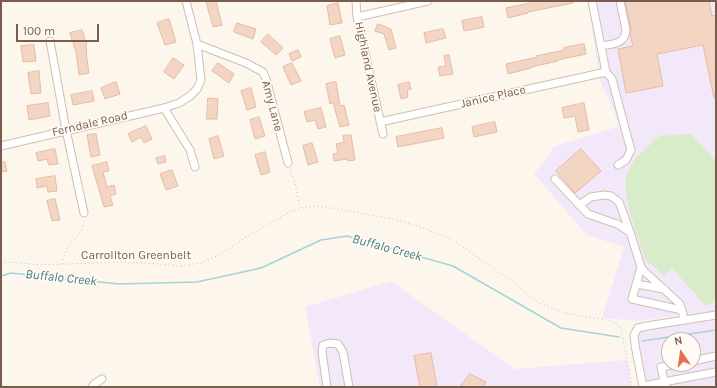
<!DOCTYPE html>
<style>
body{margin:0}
#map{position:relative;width:717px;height:388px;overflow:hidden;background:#fdf6ec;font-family:Karla,sans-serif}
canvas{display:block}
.frame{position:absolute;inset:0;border:2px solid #7a5c4d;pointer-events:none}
.north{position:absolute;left:661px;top:332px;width:40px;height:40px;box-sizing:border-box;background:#fffaf3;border:1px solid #cabbb1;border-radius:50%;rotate:347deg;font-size:11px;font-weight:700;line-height:16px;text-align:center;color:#7a5c4d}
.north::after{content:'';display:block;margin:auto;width:14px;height:18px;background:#e76f51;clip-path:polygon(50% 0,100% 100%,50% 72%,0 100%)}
.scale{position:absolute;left:16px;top:24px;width:83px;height:18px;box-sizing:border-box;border:2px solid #7a5c4d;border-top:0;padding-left:5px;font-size:12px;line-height:14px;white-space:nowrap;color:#7a5c4d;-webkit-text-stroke:3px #fffaf3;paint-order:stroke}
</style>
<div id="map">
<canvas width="717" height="388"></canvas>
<div class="frame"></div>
<div class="north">N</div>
<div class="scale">100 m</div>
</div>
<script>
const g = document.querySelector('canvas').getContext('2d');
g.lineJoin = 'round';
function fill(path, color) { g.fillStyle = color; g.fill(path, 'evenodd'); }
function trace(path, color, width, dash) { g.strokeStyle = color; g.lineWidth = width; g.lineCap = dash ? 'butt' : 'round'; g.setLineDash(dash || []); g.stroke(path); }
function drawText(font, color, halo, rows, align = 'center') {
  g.font = font + ' Karla,sans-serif'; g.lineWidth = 3.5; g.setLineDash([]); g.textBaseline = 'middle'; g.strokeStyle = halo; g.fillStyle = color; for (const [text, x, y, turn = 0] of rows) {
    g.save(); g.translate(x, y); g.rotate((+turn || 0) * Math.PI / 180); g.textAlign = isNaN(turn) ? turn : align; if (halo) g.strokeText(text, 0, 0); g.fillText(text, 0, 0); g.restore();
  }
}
fill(new Path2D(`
 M 588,1 L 716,1 L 716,311 L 639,321 L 602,318 L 624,247 L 587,235 L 534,174 L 555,146 L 620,126 L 599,78 Z
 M 391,281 L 515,369 L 627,360 L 632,387 L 320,387 L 305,307 Z
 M 716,319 L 716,387 L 647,387 L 637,335 L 641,331 ZM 669,340 L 693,340 L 693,364 L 669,364 Z`), '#f3e8fa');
fill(new Path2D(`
 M 691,134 L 716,161 L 716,300 L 711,304 L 705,305 L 672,268 L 664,276 L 645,259 L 630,213 L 626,194 L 625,181 L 627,173 L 634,160 L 659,136 Z`), '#d8ecc9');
trace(new Path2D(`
 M 1,276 L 11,273 L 119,284 L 197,282 L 261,268 L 321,240 L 347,236 L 453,266 L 561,328 L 619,337
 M 642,341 L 716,330`), '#a5d3da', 1.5);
const building = new Path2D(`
 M 210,1 L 216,1 L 222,25 L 213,27 L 206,2 Z
 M 530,1 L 573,1 L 573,3 L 528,12 L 528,13 L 508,18 L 506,8 L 530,3 Z
 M 630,1 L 709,1 L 712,16 L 716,15 L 716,98 L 714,98 L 703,45 L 657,54 L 663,86 L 626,93 L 618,49 L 633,46 L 630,34 L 631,29 L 625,2 Z
 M 338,3 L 342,23 L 330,25 L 327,6 Z
 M 482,17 L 484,27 L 464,31 L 462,21 Z
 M 169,19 L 176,42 L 165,45 L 157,23 Z
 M 237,23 L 256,29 L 253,39 L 234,32 Z
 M 378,24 L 391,29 L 396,48 L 389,50 L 384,34 L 375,31 Z
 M 443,29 L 446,38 L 426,43 L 424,33 Z
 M 82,30 L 87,45 L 86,46 L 87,60 L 89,73 L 79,75 L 76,52 L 70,33 Z
 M 268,34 L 283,48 L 276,55 L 261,42 Z
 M 340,36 L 345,55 L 335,58 L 330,39 Z
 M 584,44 L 586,54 L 558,60 L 558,61 L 531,67 L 531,68 L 508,74 L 506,64 L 537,57 L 536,56 L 564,50 L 564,48 Z
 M 34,45 L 36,61 L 23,62 L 21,46 Z
 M 298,50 L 301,57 L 292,61 L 289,54 Z
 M 449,55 L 453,74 L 440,76 L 438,67 L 446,66 L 444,56 Z
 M 173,58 L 184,65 L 174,79 L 164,72 Z
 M 218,63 L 234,74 L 229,83 L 212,71 Z
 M 292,63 L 301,81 L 291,85 L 283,67 Z
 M 39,71 L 41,93 L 31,94 L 28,73 Z
 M 116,82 L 120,94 L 105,99 L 101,88 Z
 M 336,82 L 340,106 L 344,105 L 349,125 L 340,127 L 333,103 L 330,104 L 326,84 Z
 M 409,82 L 411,89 L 407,90 L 408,97 L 401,99 L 398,85 Z
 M 251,88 L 256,107 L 247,110 L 241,91 Z
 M 92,91 L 94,101 L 73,105 L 71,95 Z
 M 208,98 L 218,99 L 217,119 L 207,119 Z
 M 48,103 L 50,116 L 29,120 L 27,106 Z
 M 584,103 L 589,130 L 578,132 L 575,116 L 564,118 L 562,108 Z
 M 321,108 L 326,127 L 318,129 L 315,120 L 307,122 L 304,112 Z
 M 259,117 L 265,136 L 255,139 L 250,120 Z
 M 495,122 L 497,132 L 474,137 L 472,127 Z
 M 146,126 L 152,139 L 144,143 L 141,137 L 132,142 L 128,134 Z
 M 442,128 L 444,138 L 398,147 L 396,137 Z
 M 96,134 L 100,155 L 91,157 L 87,135 Z
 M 351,135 L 355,160 L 348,161 L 347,159 L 334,161 L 333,154 L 338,153 L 336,144 L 344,142 L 343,136 Z
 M 218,136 L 224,156 L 214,159 L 209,139 Z
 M 312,143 L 318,162 L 308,165 L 303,146 Z
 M 55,149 L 58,164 L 49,165 L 47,159 L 38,161 L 36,153 Z
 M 581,149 L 601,171 L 575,193 L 556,171 Z
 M 265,152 L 270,172 L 261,175 L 255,155 Z
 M 165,156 L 166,162 L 158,164 L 156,158 Z
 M 5,162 L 7,171 L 1,172 L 1,163 Z
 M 107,162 L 109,171 L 103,172 L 107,187 L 114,185 L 116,194 L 110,196 L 113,205 L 104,207 L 92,166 Z
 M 172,170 L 178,186 L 166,190 L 160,174 Z
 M 55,176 L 57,191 L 48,192 L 47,186 L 37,188 L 36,179 Z
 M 55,199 L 60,220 L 52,221 L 47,201 Z
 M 431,353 L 437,387 L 420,387 L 414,356 Z
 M 470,374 L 486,382 L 483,387 L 460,387 Z`);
fill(building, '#f3d5c3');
trace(building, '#e6bba3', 1);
const minor = new Path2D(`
 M 356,1 L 357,17 L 383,134
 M 592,1 L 606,72 L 612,79 L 627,136 L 631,150 L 626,160 L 618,165
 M 357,17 L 428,1
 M 50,41 L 66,130 L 84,213
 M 197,44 L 246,63 L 263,72 L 266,79 L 288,163
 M 601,46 C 613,44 625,44 626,30 L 620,1
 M 164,108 L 190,150 L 195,167
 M 380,122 L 606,72
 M 1,146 L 164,108 L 179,103 L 190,96 L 197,89 L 201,80 L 197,44 L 186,1
 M 555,179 L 588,214 L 617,224 L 630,232 L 641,267 L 632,299 L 682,310 L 684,320
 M 579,205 L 591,197 L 604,195 L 611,196 L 619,202 L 630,232
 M 641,267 L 644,271 L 679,303 L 682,310
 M 636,284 L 664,289
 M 693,361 L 716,356
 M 665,385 L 661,367 L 678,364
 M 643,386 L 716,372
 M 92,387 L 94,384 L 102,379
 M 327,387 L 322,352 L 323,345 L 330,343 L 338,344 L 343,352 L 349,387
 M 643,387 L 635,345 L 634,335 L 638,328 L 647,326 L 716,315`);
trace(minor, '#d1beb0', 9);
trace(new Path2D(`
 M 290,169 L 295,182 L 300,208
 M 1,261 L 4,262 L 46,265 L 114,262 L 144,263 L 180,266 L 201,263 L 217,256 L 251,234 L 292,211 L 304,207 L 320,206 L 393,219 L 415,225 L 453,240 L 509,279 L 539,303 L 565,313 L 612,321 C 621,327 622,329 623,339 L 632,387
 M 62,264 C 63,259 64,253 67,248 C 74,236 82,237 84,220`), '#d9b8a5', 1, [1, 3]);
trace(minor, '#fff', 7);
drawText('12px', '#7a5c4d', '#fffaf3', [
 ["Highland Avenue",368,67,78],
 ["Janice Place",493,97,-13],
 ["Amy Lane",272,106,75],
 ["Ferndale Road",90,124,-13],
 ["Carrollton Greenbelt",136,256]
]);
drawText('italic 13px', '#437c86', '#fffaf3', [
 ["Buffalo Creek",387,248,15],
 ["Buffalo Creek",61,278,6]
]);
</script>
